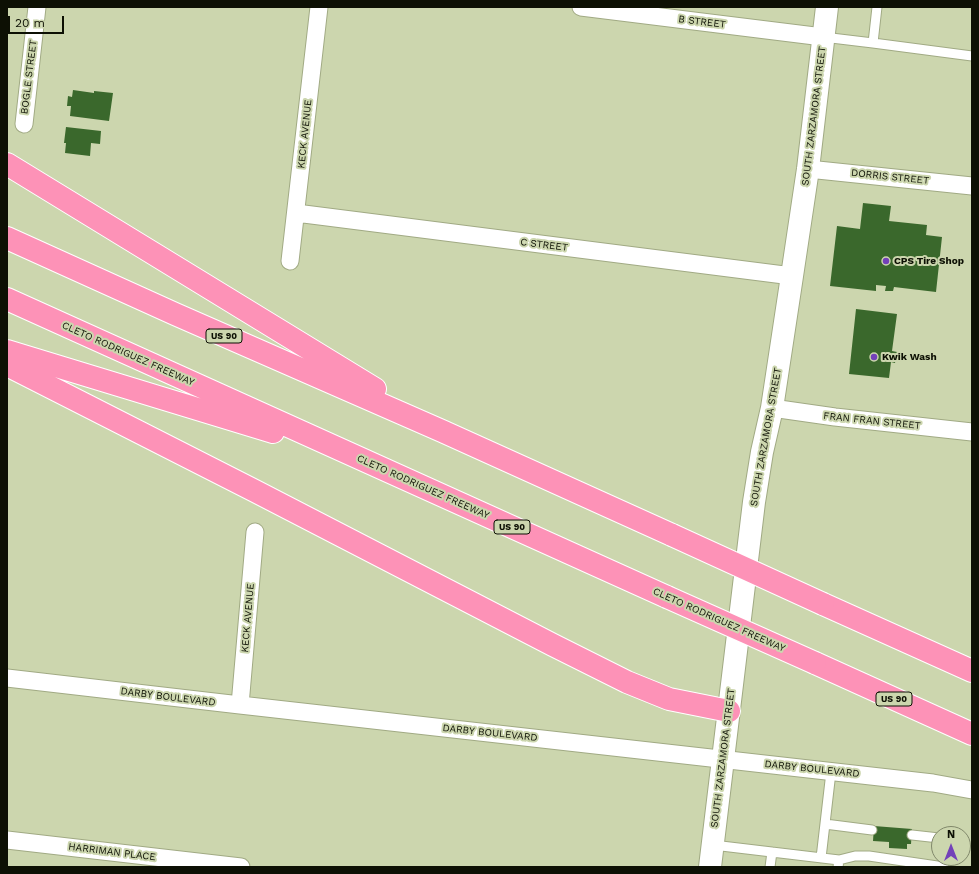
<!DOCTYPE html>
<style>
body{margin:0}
#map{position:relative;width:979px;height:874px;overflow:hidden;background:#ccd6ae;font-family:"Work Sans",sans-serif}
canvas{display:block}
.frame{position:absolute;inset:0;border:8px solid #0d1004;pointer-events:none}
.north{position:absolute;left:931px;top:826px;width:40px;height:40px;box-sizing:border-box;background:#ccd6ae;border:1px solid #80876a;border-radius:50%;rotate:0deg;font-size:11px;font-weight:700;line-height:16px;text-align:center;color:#0d1004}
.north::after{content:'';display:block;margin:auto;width:14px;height:18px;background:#7341b9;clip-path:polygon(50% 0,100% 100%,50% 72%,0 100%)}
.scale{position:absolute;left:8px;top:16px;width:56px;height:18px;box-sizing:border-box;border:2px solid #0d1004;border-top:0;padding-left:5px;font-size:12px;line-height:14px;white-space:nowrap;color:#0d1004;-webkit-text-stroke:3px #ccd6ae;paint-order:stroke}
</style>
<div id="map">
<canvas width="979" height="874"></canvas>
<div class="frame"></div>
<div class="north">N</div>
<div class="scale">20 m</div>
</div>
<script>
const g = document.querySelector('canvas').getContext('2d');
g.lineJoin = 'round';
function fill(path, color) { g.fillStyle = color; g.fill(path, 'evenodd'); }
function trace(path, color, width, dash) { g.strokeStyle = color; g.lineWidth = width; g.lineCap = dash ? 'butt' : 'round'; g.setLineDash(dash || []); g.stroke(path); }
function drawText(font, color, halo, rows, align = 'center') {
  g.font = font + ' "Work Sans",sans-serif'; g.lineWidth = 4; g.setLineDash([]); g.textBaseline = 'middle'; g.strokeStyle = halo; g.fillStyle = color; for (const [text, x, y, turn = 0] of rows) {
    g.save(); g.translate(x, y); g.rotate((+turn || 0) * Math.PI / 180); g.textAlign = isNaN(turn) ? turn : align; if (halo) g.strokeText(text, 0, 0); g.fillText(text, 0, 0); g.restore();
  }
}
fill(new Path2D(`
 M 73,90 L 94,93 L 94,91 L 113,93 L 109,121 L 70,116 L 71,106 L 67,106 L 68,96 L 72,97 Z
 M 66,127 L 101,131 L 100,144 L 91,143 L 90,156 L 65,153 L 66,143 L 64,143 Z
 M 863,203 L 891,206 L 889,221 L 927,225 L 926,235 L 942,237 L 936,292 L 894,287 L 893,291 L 885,291 L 886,286 L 876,285 L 876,291 L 830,286 L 837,226 L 860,229 Z
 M 856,309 L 897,314 L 892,351 L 897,352 L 895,363 L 891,362 L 889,378 L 849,374 Z
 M 874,826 L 912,829 L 911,844 L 907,844 L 907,849 L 889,848 L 889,842 L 873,841 Z`), '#3a682c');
const lane = new Path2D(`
 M 823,37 L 873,43 L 877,7
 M 873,43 L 972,56
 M 825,824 L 872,830
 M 912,835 L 939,838
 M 713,845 L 839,860 L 838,867
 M 821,858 L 831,772
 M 839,860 L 855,856 L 869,856 L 944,867
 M 770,867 L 772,852`);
const street = new Path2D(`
 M 581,7 L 823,37
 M 24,124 L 37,7
 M 808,169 L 972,186
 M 296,213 L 792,276
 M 290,261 L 319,7
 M 772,408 L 835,417 L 972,432
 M 7,678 L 240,705 L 933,783 L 972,790
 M 240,705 L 255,532
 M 7,840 L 241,867`);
const secondary = new Path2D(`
 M 710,867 L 754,502 L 762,452 L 772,408 L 792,276 L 808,169 L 827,7`);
const highway = new Path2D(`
 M 7,164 L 375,389
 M 7,238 L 175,314 L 442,431 L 672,535
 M 7,299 L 667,597
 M 7,351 L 273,432
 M 7,365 L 255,491 L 553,645 L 627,682 L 669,699 L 729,711
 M 823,604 L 972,671
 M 815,663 L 972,734`);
trace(lane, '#a1aa84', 11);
trace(street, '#a1aa84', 19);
trace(secondary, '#a1aa84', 24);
trace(highway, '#fff', 24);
trace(lane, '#fff', 9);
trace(street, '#fff', 17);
trace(secondary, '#fff', 22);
trace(highway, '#fd92b7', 22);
const highwayBridge = new Path2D(`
 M 672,535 L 823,604
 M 667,597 L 815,663`);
trace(highwayBridge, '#fff', 24, []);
trace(highwayBridge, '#fd92b7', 22);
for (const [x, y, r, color] of [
 [886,261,4,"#7341b9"],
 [874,357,4,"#7341b9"]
]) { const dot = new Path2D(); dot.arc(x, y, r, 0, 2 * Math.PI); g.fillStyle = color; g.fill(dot); trace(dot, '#ccd6ae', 1.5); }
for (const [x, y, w] of [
 [224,336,36],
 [512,527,36],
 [894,699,36]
]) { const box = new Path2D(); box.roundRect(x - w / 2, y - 7, w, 14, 3); g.fillStyle = '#ccd6ae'; g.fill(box); trace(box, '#0d1004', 1); }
drawText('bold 9px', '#0d1004', null, [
 ["US 90",224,336],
 ["US 90",512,527],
 ["US 90",894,699]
]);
drawText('10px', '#0d1004', '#ccd6ae', [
 ["B STREET",702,22,7],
 ["BOGLE STREET",29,77,-83],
 ["SOUTH ZARZAMORA STREET",814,116,-83],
 ["KECK AVENUE",305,134,-84],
 ["DORRIS STREET",890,177,6],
 ["C STREET",544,245,7],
 ["CLETO RODRIGUEZ FREEWAY",128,354,24],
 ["FRAN FRAN STREET",872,421,6],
 ["SOUTH ZARZAMORA STREET",766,437,-80],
 ["CLETO RODRIGUEZ FREEWAY",423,487,24],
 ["KECK AVENUE",248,618,-85],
 ["CLETO RODRIGUEZ FREEWAY",719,620,24],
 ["DARBY BOULEVARD",168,697,7],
 ["DARBY BOULEVARD",490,733,6],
 ["SOUTH ZARZAMORA STREET",723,758,-83],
 ["DARBY BOULEVARD",812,769,6],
 ["HARRIMAN PLACE",112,852,7]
]);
drawText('bold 10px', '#0d1004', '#ccd6ae', [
 ["CPS Tire Shop",894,261],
 ["Kwik Wash",882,357]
], 'left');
</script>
